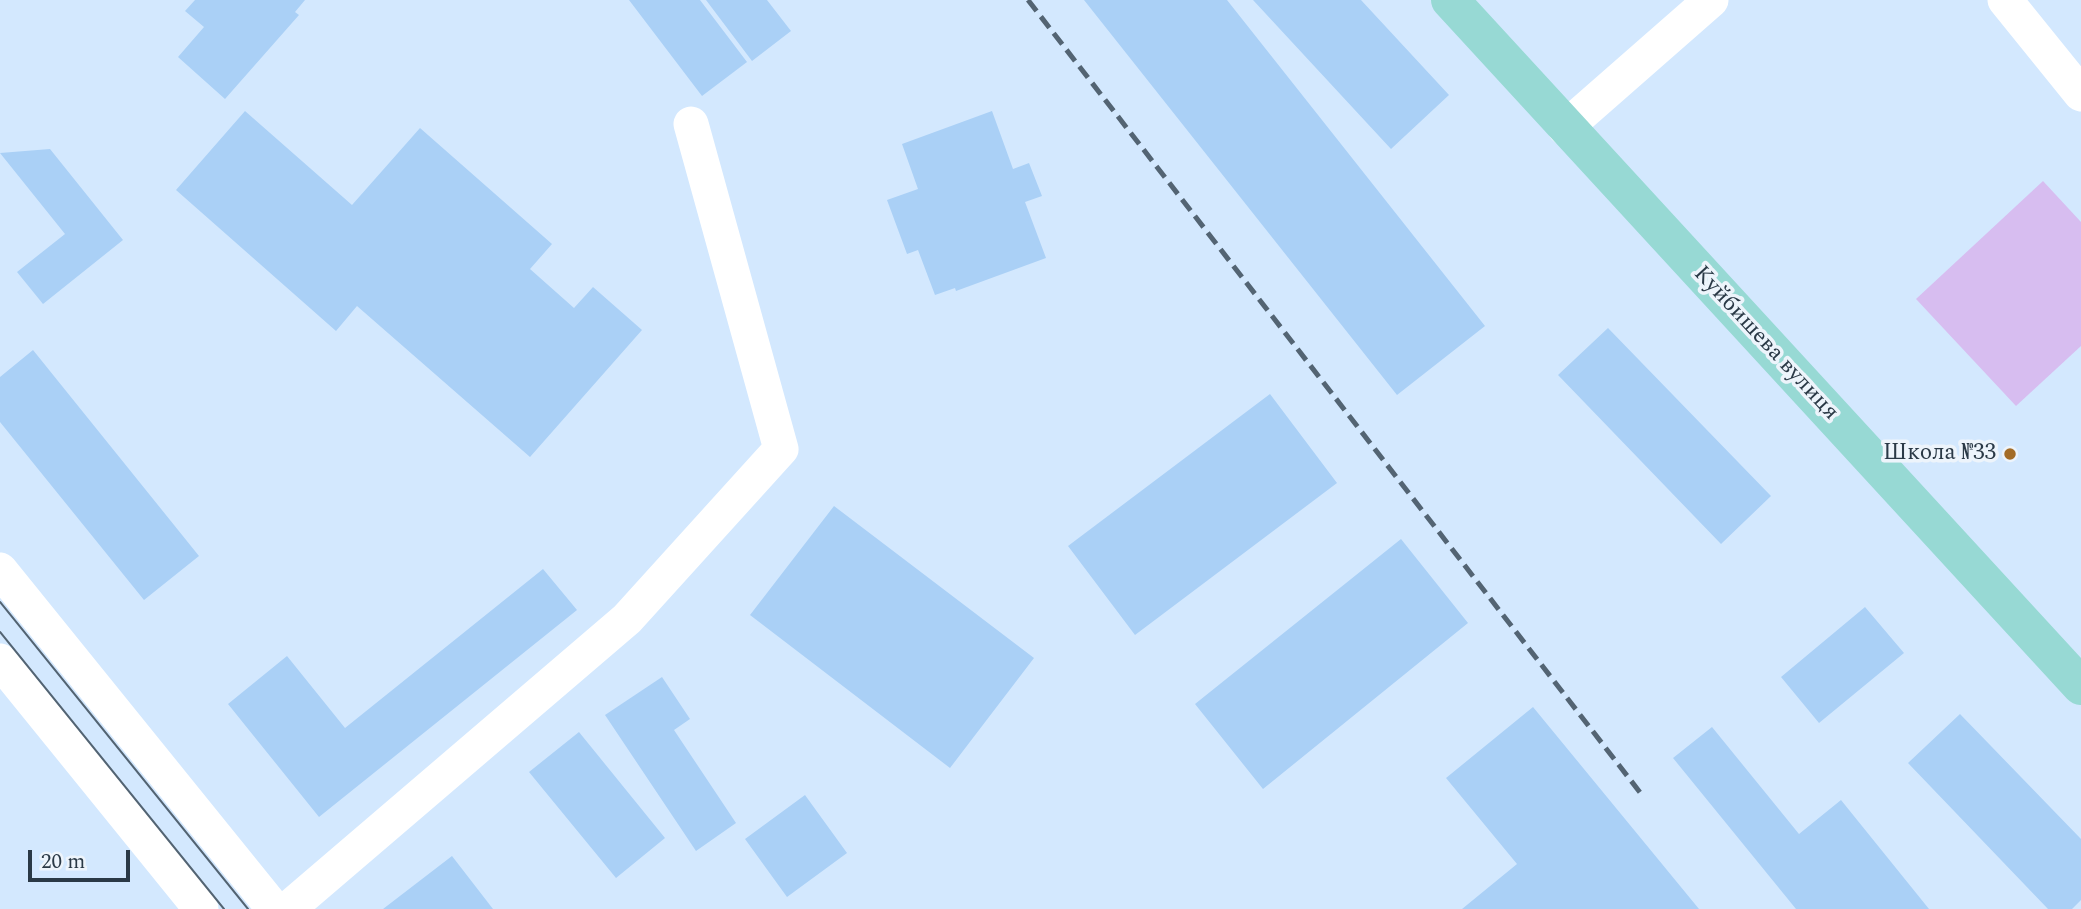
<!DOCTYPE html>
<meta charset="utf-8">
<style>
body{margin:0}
#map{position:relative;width:2081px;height:909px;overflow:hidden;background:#d3e8fe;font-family:Spectral,serif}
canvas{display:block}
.scale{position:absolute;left:28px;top:850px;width:102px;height:32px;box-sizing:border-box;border:4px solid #2a3946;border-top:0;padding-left:9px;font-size:21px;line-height:24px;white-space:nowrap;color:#2a3946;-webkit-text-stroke:5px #edf4fb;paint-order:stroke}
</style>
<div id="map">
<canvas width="2081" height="909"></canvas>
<div class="scale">20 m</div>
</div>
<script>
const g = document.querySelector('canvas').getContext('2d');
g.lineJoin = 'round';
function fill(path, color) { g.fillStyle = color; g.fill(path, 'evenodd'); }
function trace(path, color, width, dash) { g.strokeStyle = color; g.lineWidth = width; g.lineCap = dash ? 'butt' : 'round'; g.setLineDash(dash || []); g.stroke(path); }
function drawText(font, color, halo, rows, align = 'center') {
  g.font = font + ' Spectral,serif'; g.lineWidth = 7; g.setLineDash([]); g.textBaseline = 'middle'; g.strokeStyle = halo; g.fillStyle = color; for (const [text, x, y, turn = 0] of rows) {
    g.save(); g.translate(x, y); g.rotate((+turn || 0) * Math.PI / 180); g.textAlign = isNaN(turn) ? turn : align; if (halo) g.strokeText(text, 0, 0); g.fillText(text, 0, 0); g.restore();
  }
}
fill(new Path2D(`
 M 2043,181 L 2081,222 L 2081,346 L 2016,406 L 1916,299 Z`), '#d7bdf0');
fill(new Path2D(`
 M 195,0 L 305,0 L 295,12 L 299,15 L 225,99 L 178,57 L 204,27 L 185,11 Z
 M 629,0 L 700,0 L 747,62 L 702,96 Z
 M 706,0 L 767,0 L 791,31 L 752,61 Z
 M 1084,0 L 1227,0 L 1485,326 L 1397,395 Z
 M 1253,0 L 1361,0 L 1449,95 L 1391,149 Z
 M 245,111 L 352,205 L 420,128 L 552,244 L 530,269 L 574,308 L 593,287 L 642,330 L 530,457 L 357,306 L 336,331 L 176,190 Z
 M 992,111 L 1013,169 L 1029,163 L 1042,196 L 1025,202 L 1046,258 L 956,291 L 955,288 L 935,295 L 918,250 L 907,254 L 887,200 L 918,189 L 902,144 Z
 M 50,149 L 123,240 L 43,304 L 17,272 L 65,234 L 0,153 Z
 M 1608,328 L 1771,496 L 1721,544 L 1558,375 Z
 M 33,350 L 199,556 L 144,600 L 0,422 L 0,377 Z
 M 1270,394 L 1337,483 L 1135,635 L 1068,546 Z
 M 834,506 L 1034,658 L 950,768 L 750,615 Z
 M 1401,539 L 1468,623 L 1263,789 L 1195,704 Z
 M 543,569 L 577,610 L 319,817 L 228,704 L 287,656 L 345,728 Z
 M 1865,607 L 1904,653 L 1819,723 L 1781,677 Z
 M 662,677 L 690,719 L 674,730 L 736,823 L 696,851 L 605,715 Z
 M 1533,707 L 1699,909 L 1462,909 L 1517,864 L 1446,778 Z
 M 1960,714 L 2081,839 L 2081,900 L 2072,909 L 2048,909 L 1908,763 Z
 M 1712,727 L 1799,834 L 1841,800 L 1929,909 L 1796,909 L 1673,758 Z
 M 579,732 L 665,838 L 616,878 L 529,772 Z
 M 805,795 L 847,853 L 787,897 L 745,839 Z
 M 452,856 L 493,909 L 383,909 Z`), '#aad0f6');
trace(new Path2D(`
 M 2005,0 L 2081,94
 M 1565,128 L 1711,0
 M 0,570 L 274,909
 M 0,661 L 201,909
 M 288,909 L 627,619 L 781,449 L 691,124`), '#fff', 35);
trace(new Path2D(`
 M 1450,0 L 2081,686`), '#97d9d4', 38);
trace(new Path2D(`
 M 0,602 L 248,909
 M 0,632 L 224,909`), '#536473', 2);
trace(new Path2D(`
 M 1028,0 L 1642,795`), '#536473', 5, [14, 7]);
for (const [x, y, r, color] of [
 [2010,454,7,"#a36c27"]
]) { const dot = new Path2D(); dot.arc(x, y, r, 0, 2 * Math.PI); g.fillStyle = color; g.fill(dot); trace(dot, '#edf4fb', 2.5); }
drawText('23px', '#2a3946', '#edf4fb', [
 ["Куйбишева вулиця",1765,344,47]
]);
drawText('23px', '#2a3946', '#edf4fb', [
 ["Школа №33",1996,454]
], 'right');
</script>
